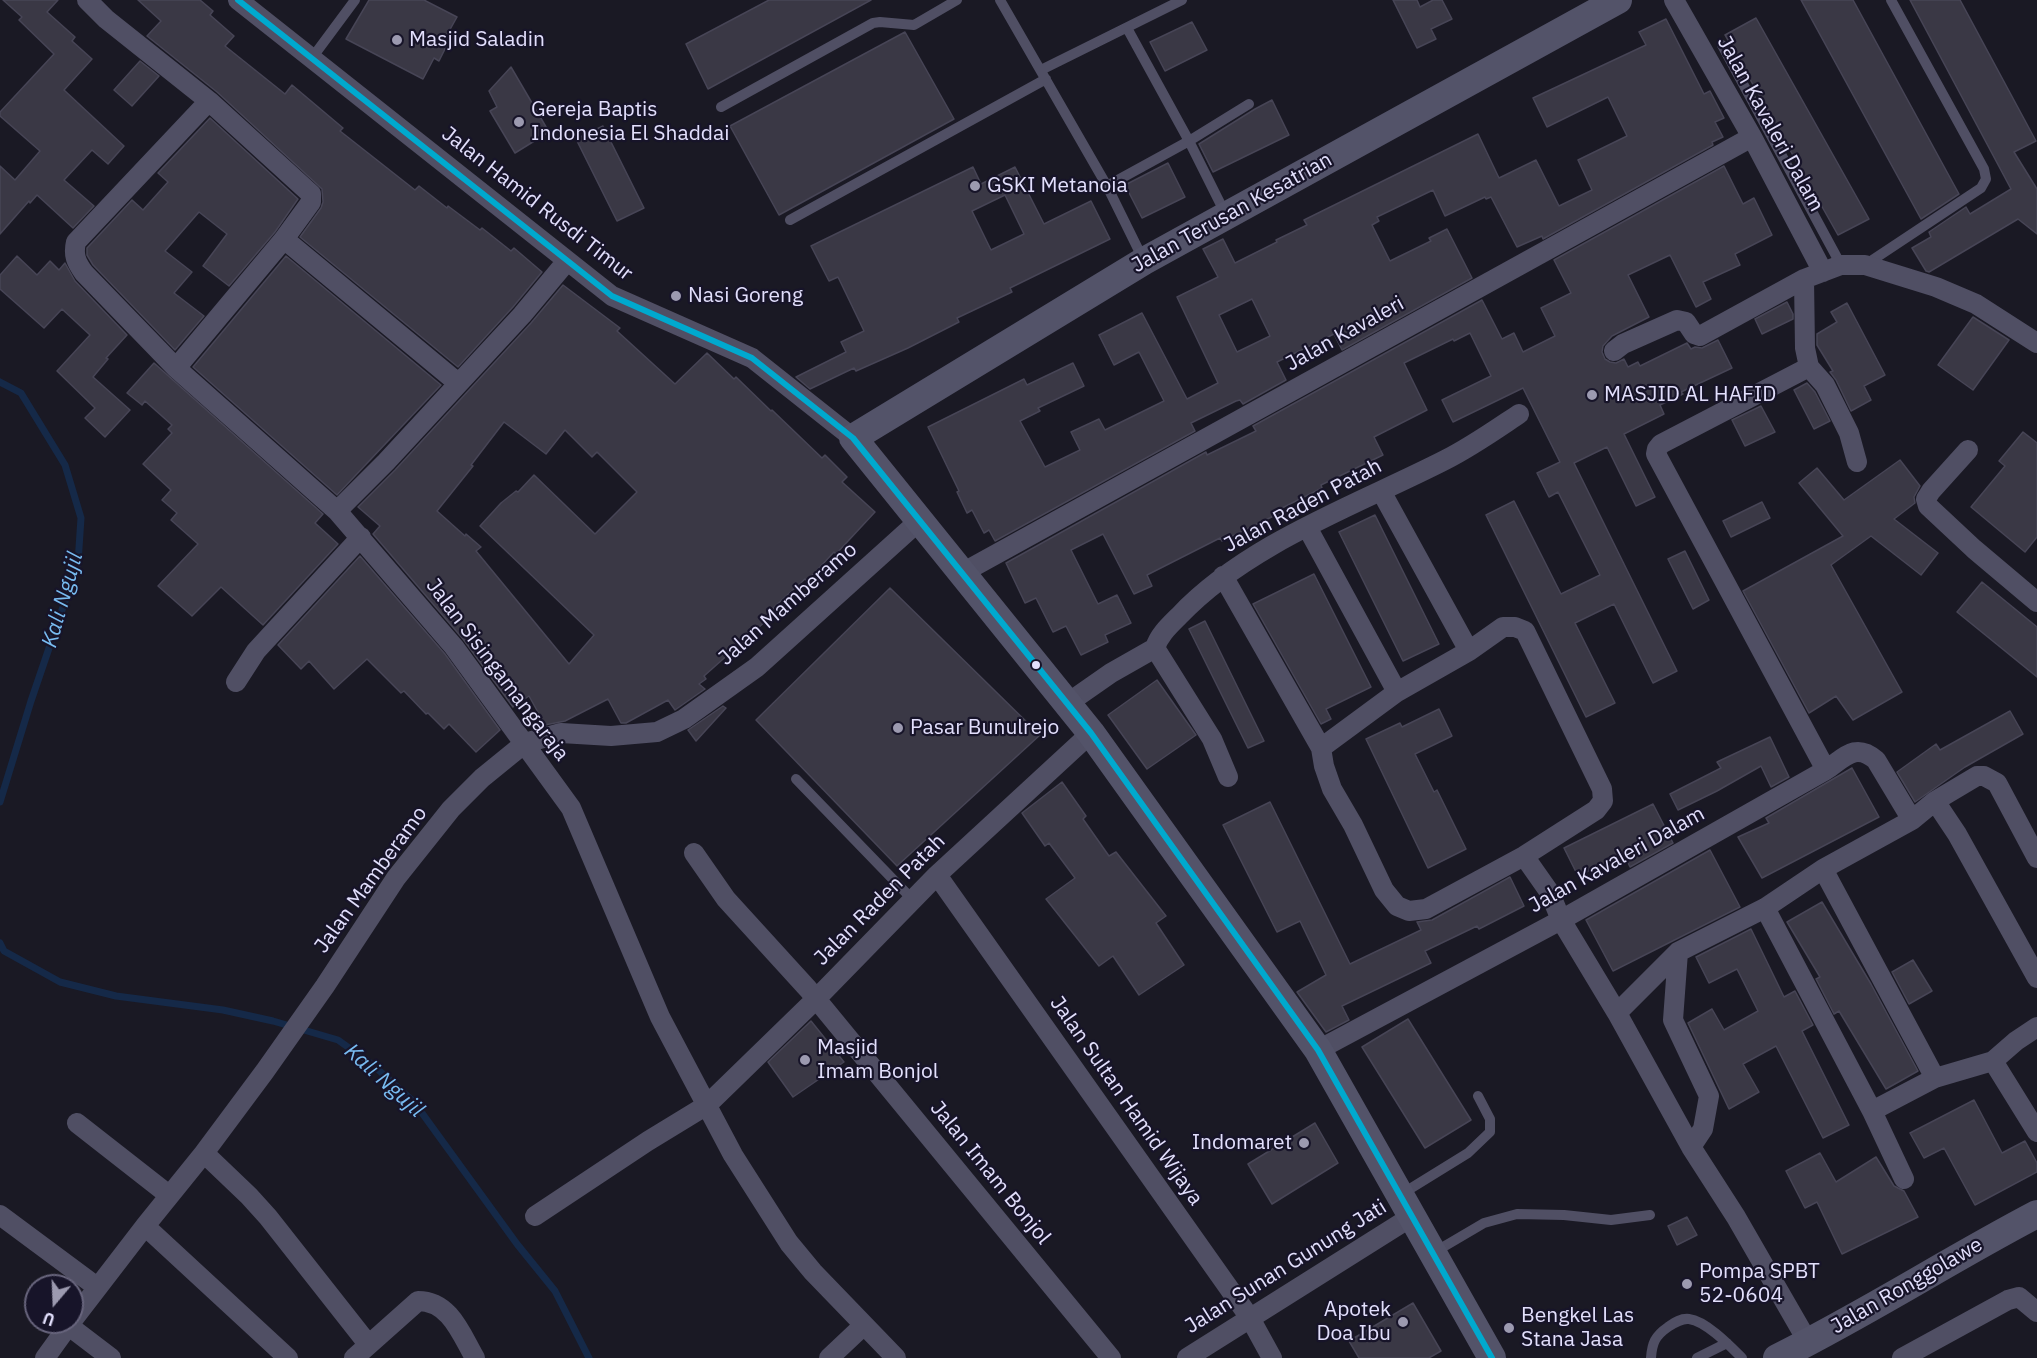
<!DOCTYPE html>
<style>
body{margin:0}
#map{position:relative;width:2037px;height:1358px;overflow:hidden;background:#1a1924;font-family:"IBM Plex Sans",sans-serif}
canvas{display:block}
.north{position:absolute;left:24px;top:1274px;width:60px;height:60px;box-sizing:border-box;background:#171429;border:2px solid #68657d;border-radius:50%;rotate:199deg;font-size:16px;font-weight:700;line-height:24px;text-align:center;color:#e2dffc}
.north::after{content:'';display:block;margin:auto;width:21px;height:27px;background:#9c9ab0;clip-path:polygon(50% 0,100% 100%,50% 72%,0 100%)}
</style>
<div id="map">
<canvas width="2037" height="1358"></canvas>
<div class="north">U</div>
</div>
<script>
const g = document.querySelector('canvas').getContext('2d');
g.lineJoin = 'round';
function trace(path, color, width, dash) { g.strokeStyle = color; g.lineWidth = width; g.lineCap = dash ? 'butt' : 'round'; g.setLineDash(dash || []); g.stroke(path); }
function fill(path, color) { g.fillStyle = color; g.fill(path, 'evenodd'); }
function drawText(font, color, halo, rows, align = 'center') {
  g.font = font + ' "IBM Plex Sans",sans-serif'; g.lineWidth = 4.5; g.setLineDash([]); g.textBaseline = 'middle'; g.strokeStyle = halo; g.fillStyle = color; for (const [text, x, y, turn = 0] of rows) {
    g.save(); g.translate(x, y); g.rotate((+turn || 0) * Math.PI / 180); g.textAlign = isNaN(turn) ? turn : align; if (halo) g.strokeText(text, 0, 0); g.fillText(text, 0, 0); g.restore();
  }
}
trace(new Path2D(`
 M 0,382 L 21,393 L 65,465 L 81,518 L 78,563 L 31,701 L 0,802
 M 0,943 L 4,951 L 60,982 L 116,996 L 223,1010 L 273,1021 L 338,1040 L 373,1065 L 414,1102 L 517,1244 L 555,1291 L 589,1358`), '#152948', 7);
const building = new Path2D(`
 M 3,0 L 58,0 L 47,12 L 75,37 L 72,41 L 92,59 L 64,90 L 124,146 L 108,164 L 92,150 L 64,180 L 94,206 L 73,228 L 37,195 L 30,203 L 29,201 L 0,234 L 0,166 L 15,180 L 40,151 L 0,116 L 0,112 L 54,54 L 19,20 L 22,17 Z
 M 138,0 L 200,0 L 213,11 L 210,15 L 234,36 L 225,46 L 285,94 L 292,85 L 343,128 L 340,131 L 415,190 L 419,186 L 447,208 L 448,206 L 480,230 L 482,228 L 511,251 L 514,248 L 542,272 L 513,307 L 458,367 L 300,237 L 321,208 L 323,202 L 322,189 L 217,92 L 147,36 L 161,21 Z
 M 369,0 L 424,0 L 457,17 L 443,42 L 447,45 L 439,61 L 434,58 L 423,79 L 346,39 Z
 M 769,0 L 871,0 L 708,89 L 686,44 Z
 M 1393,0 L 1417,0 L 1420,7 L 1433,0 L 1442,0 L 1452,19 L 1431,29 L 1436,39 L 1417,48 Z
 M 1801,0 L 1853,0 L 1959,194 L 1921,219 Z
 M 1910,0 L 1960,0 L 2036,141 L 2014,152 L 2037,189 L 2037,234 L 2018,219 L 1929,272 L 1926,271 L 1912,248 L 1931,237 L 1929,232 L 1966,207 L 1970,214 L 2011,189 Z
 M 1756,18 L 1869,219 L 1838,235 L 1725,35 Z
 M 1666,19 L 1704,94 L 1710,91 L 1724,118 L 1715,122 L 1723,137 L 1712,142 L 1713,145 L 1543,239 L 1542,236 L 1517,247 L 1491,197 L 1486,199 L 1485,197 L 1445,216 L 1433,190 L 1377,217 L 1379,221 L 1372,225 L 1390,261 L 1431,241 L 1429,238 L 1447,229 L 1472,278 L 1342,350 L 1334,334 L 1277,362 L 1286,380 L 1243,404 L 1240,400 L 1236,401 L 1191,423 L 1195,431 L 995,541 L 989,530 L 984,533 L 972,510 L 967,513 L 957,492 L 959,491 L 928,427 L 1024,379 L 1027,385 L 1073,363 L 1084,386 L 1038,408 L 1040,411 L 1020,421 L 1045,467 L 1080,450 L 1071,432 L 1099,419 L 1105,430 L 1164,401 L 1139,352 L 1114,365 L 1099,335 L 1142,313 L 1187,399 L 1218,383 L 1177,297 L 1218,277 L 1203,249 L 1223,239 L 1235,263 L 1277,242 L 1276,240 L 1307,225 L 1304,220 L 1478,134 L 1499,178 L 1536,160 L 1559,206 L 1592,190 L 1578,160 L 1627,136 L 1608,97 L 1547,127 L 1533,98 L 1646,45 L 1639,32 ZM 1252,299 L 1270,336 L 1237,352 L 1219,315 Z
 M 1192,22 L 1207,50 L 1165,71 L 1150,42 Z
 M 905,32 L 954,119 L 779,215 L 730,126 Z
 M 140,61 L 159,76 L 132,106 L 114,90 Z
 M 511,67 L 549,132 L 515,153 L 490,111 L 497,107 L 489,91 Z
 M 1272,100 L 1289,135 L 1213,172 L 1199,144 L 1255,109 Z
 M 210,118 L 298,199 L 275,232 L 229,286 L 203,266 L 227,234 L 199,212 L 165,251 L 192,272 L 174,293 L 204,316 L 175,350 L 93,265 L 87,255 L 87,248 L 132,200 L 143,210 L 168,182 L 158,173 Z
 M 603,126 L 644,208 L 617,221 L 576,139 Z
 M 1168,163 L 1185,197 L 1142,218 L 1125,185 Z
 M 1724,166 L 1743,204 L 1754,198 L 1772,235 L 1735,254 L 1740,265 L 1703,282 L 1711,299 L 1696,307 L 1670,255 L 1628,275 L 1649,317 L 1612,336 L 1603,346 L 1602,352 L 1605,359 L 1610,362 L 1616,363 L 1624,359 L 1628,367 L 1638,362 L 1640,366 L 1687,343 L 1691,349 L 1695,347 L 1702,348 L 1718,340 L 1732,368 L 1681,392 L 1683,394 L 1660,405 L 1664,414 L 1624,434 L 1655,497 L 1636,506 L 1607,447 L 1574,463 L 1677,671 L 1653,683 L 1614,604 L 1575,623 L 1615,703 L 1586,717 L 1486,515 L 1514,501 L 1561,594 L 1600,575 L 1558,492 L 1549,497 L 1537,473 L 1560,462 L 1523,388 L 1453,422 L 1442,400 L 1491,376 L 1470,333 L 1454,341 L 1453,339 L 1404,363 L 1427,410 L 1374,437 L 1383,455 L 1321,485 L 1322,488 L 1282,508 L 1284,511 L 1222,541 L 1220,538 L 1147,575 L 1152,586 L 1134,594 L 1103,534 L 1071,550 L 1098,604 L 1117,595 L 1131,623 L 1105,635 L 1108,642 L 1081,655 L 1066,626 L 1053,632 L 1036,598 L 1025,603 L 1006,563 L 1206,452 L 1207,455 L 1256,431 L 1253,426 L 1482,300 L 1502,339 L 1514,333 L 1523,352 L 1555,336 L 1541,308 L 1571,293 L 1554,260 Z
 M 973,167 L 981,184 L 1015,167 L 1044,224 L 1091,201 L 1110,239 L 1010,288 L 1012,292 L 957,318 L 959,322 L 908,348 L 856,371 L 854,368 L 810,389 L 796,377 L 846,352 L 841,342 L 864,331 L 838,277 L 829,281 L 811,246 ZM 1005,195 L 1024,234 L 991,250 L 972,211 Z
 M 17,256 L 37,275 L 50,261 L 59,270 L 65,263 L 75,281 L 127,335 L 106,358 L 108,359 L 93,377 L 130,410 L 105,437 L 85,418 L 95,408 L 57,371 L 90,335 L 62,309 L 44,328 L 0,289 L 0,275 Z
 M 286,256 L 441,385 L 337,495 L 193,367 Z
 M 563,285 L 620,328 L 617,331 L 675,384 L 707,353 L 734,379 L 736,377 L 771,411 L 772,410 L 822,458 L 825,455 L 847,477 L 842,482 L 875,512 L 836,554 L 834,552 L 807,581 L 805,579 L 773,608 L 776,612 L 704,676 L 706,679 L 699,684 L 705,689 L 675,710 L 668,700 L 626,723 L 621,723 L 608,699 L 565,721 L 545,725 L 529,696 L 513,707 L 463,639 L 373,534 L 380,526 L 358,507 L 395,470 L 531,323 ZM 504,422 L 546,454 L 565,430 L 592,457 L 597,452 L 637,492 L 595,534 L 534,475 L 518,492 L 516,491 L 501,503 L 480,526 L 594,635 L 569,664 L 476,551 L 481,547 L 466,534 L 465,536 L 437,511 L 473,466 L 471,465 Z
 M 1787,302 L 1793,314 L 1793,319 L 1762,334 L 1755,319 Z
 M 1847,303 L 1885,375 L 1864,386 L 1871,400 L 1851,411 L 1836,380 L 1830,372 L 1833,371 L 1817,345 L 1817,334 L 1837,322 L 1831,312 Z
 M 1973,317 L 2009,340 L 1973,390 L 1938,365 Z
 M 154,363 L 323,514 L 315,523 L 338,544 L 263,625 L 221,587 L 192,616 L 158,586 L 198,544 L 171,520 L 177,513 L 162,500 L 171,490 L 143,464 L 172,433 L 168,429 L 172,425 L 145,401 L 142,405 L 127,393 Z
 M 1807,383 L 1815,392 L 1830,421 L 1814,429 L 1794,390 Z
 M 1761,406 L 1775,432 L 1745,446 L 1732,420 Z
 M 2023,432 L 2037,443 L 2037,537 L 2025,552 L 1971,507 L 2005,466 L 1999,461 Z
 M 1900,460 L 1920,486 L 1914,497 L 1915,503 L 1894,519 L 1938,553 L 1921,575 L 1871,536 L 1831,565 L 1902,692 L 1853,720 L 1836,696 L 1809,713 L 1743,591 L 1843,536 L 1799,483 L 1817,468 L 1844,500 Z
 M 1762,502 L 1770,518 L 1731,537 L 1723,521 Z
 M 1375,515 L 1439,644 L 1403,661 L 1339,532 Z
 M 1685,551 L 1709,600 L 1693,609 L 1668,559 Z
 M 360,556 L 445,654 L 500,730 L 476,752 L 449,724 L 444,729 L 428,713 L 426,714 L 404,691 L 401,693 L 367,659 L 334,689 L 309,661 L 301,669 L 278,645 Z
 M 1314,574 L 1371,687 L 1326,709 L 1331,719 L 1321,724 L 1253,604 Z
 M 1982,582 L 2037,627 L 2037,677 L 1957,612 Z
 M 890,588 L 1040,735 L 897,866 L 756,720 Z
 M 1205,621 L 1264,741 L 1248,748 L 1189,629 Z
 M 1157,680 L 1196,735 L 1147,769 L 1108,715 Z
 M 723,706 L 726,708 L 696,741 L 688,730 Z
 M 1439,709 L 1452,736 L 1415,754 L 1434,792 L 1437,790 L 1466,849 L 1428,868 L 1366,739 L 1400,723 L 1402,727 Z
 M 2010,711 L 2023,734 L 1965,767 L 1915,802 L 1897,772 L 1936,744 L 1940,750 Z
 M 1770,737 L 1789,777 L 1771,787 L 1761,766 L 1717,791 L 1678,810 L 1670,794 L 1721,768 L 1717,762 Z
 M 1852,768 L 1879,817 L 1762,878 L 1738,837 L 1769,823 L 1766,818 Z
 M 1062,782 L 1086,816 L 1083,819 L 1109,856 L 1116,852 L 1166,916 L 1156,923 L 1184,965 L 1139,995 L 1113,956 L 1099,966 L 1046,899 L 1075,878 L 1049,843 L 1045,846 L 1022,813 Z
 M 1270,802 L 1350,964 L 1421,930 L 1417,922 L 1432,920 L 1510,877 L 1524,906 L 1479,929 L 1477,926 L 1425,951 L 1431,963 L 1342,1006 L 1349,1020 L 1326,1032 L 1297,992 L 1326,975 L 1300,921 L 1277,932 L 1223,825 Z
 M 1653,804 L 1673,843 L 1630,867 L 1624,854 L 1578,876 L 1564,848 Z
 M 1710,850 L 1740,907 L 1613,971 L 1586,920 Z
 M 1822,902 L 1871,984 L 1918,1071 L 1886,1089 L 1839,1011 L 1834,1014 L 1816,979 L 1820,977 L 1787,922 Z
 M 1751,929 L 1784,997 L 1795,991 L 1813,1025 L 1802,1031 L 1849,1125 L 1823,1138 L 1776,1046 L 1743,1064 L 1759,1092 L 1729,1109 L 1688,1023 L 1712,1009 L 1724,1030 L 1758,1011 L 1737,969 L 1709,983 L 1696,957 Z
 M 1913,960 L 1932,991 L 1909,1004 L 1892,972 Z
 M 1408,1019 L 1471,1120 L 1425,1148 L 1362,1047 Z
 M 811,1021 L 844,1062 L 793,1097 L 768,1062 Z
 M 1974,1100 L 2002,1153 L 2025,1141 L 2037,1163 L 2037,1172 L 1975,1205 L 1944,1148 L 1924,1158 L 1910,1133 Z
 M 1315,1123 L 1338,1163 L 1272,1204 L 1248,1164 Z
 M 1820,1153 L 1836,1182 L 1876,1157 L 1894,1186 L 1904,1191 L 1918,1217 L 1842,1254 L 1817,1202 L 1805,1208 L 1786,1171 Z
 M 1687,1217 L 1697,1235 L 1677,1245 L 1668,1226 Z
 M 1413,1303 L 1441,1351 L 1429,1358 L 1359,1358 L 1349,1341 Z`);
fill(building, '#3a3845');
trace(building, '#474556', 1.5);
trace(new Path2D(`
 M 1000,0 L 1107,186 L 1144,261
 M 1722,45 L 1841,265
 M 312,58 L 355,0
 M 1041,70 L 1182,0
 M 721,107 L 873,23 L 880,22 L 914,25 L 957,0
 M 1107,186 L 1189,141 L 1127,28
 M 1226,215 L 1189,141 L 1249,104
 M 790,220 L 1046,79
 M 1865,265 L 1981,188 L 1986,179 L 1984,169 L 1891,0
 M 796,779 L 912,899
 M 1400,1195 L 1468,1153 L 1490,1132 L 1490,1119 L 1478,1096
 M 1433,1253 L 1484,1223 L 1517,1214 L 1564,1215 L 1611,1220 L 1650,1215
 M 1651,1358 C 1652,1343 1655,1336 1668,1327 C 1674,1323 1681,1318 1689,1319 C 1706,1321 1730,1346 1742,1358
 M 1697,1358 L 1727,1343`), '#504f64', 10);
trace(new Path2D(`
 M 87,0 L 106,19 L 209,101 L 311,194 L 311,202 L 284,239 L 458,383
 M 238,0 L 612,296 L 752,358 L 853,438
 M 1674,0 L 1752,137 L 1823,272
 M 209,101 L 76,242 C 73,255 76,262 84,273 L 176,368 L 337,511 L 454,647 L 571,808 L 660,1017 L 733,1155 L 789,1243 L 813,1272 L 896,1358
 M 1804,279 L 1805,348 L 1809,367 L 1825,385 L 1849,433 L 1857,462
 M 1614,351 L 1623,344 L 1677,320 L 1686,322 L 1694,334 L 1700,336 L 1804,279 L 1841,265 L 1865,265 L 1936,287 L 1976,304 L 2037,343
 M 1809,367 L 1661,444 L 1657,449 L 1656,454 L 1826,770
 M 176,368 L 284,239
 M 1968,450 L 1931,491 L 1926,499 L 1928,506 L 1974,549 L 2037,602
 M 1381,491 L 1469,651
 M 337,511 L 386,462 L 522,315 L 567,261
 M 1307,527 L 1397,692
 M 962,573 L 1752,137
 M 1223,576 L 1321,748
 M 1503,627 L 1515,627 L 1525,631 L 1602,789 L 1603,801 L 1596,810 L 1524,856 L 1426,909 L 1409,911 L 1397,906 L 1384,890 L 1353,825 L 1332,789 L 1324,766 L 1321,748 L 1397,692 L 1469,651 Z
 M 1155,648 L 1212,739 L 1228,777
 M 236,682 L 256,651 L 361,537
 M 1068,703 L 1111,673 L 1155,648 C 1159,635 1169,626 1179,616 C 1248,543 1357,505 1445,460 C 1471,447 1495,430 1519,414
 M 1935,801 L 1957,834 L 2037,978
 M 694,853 L 726,899 L 808,989 L 1111,1358
 M 1524,856 L 1550,893 L 1561,920 L 1617,1013 L 1691,1147 L 1736,1217 L 1808,1342
 M 1823,869 L 1935,1078
 M 937,875 L 1250,1318 L 1272,1358
 M 1765,908 L 1872,1111 L 1935,1078 L 1993,1061 L 2016,1041 L 2037,1027
 M 1678,952 L 1673,1020 L 1709,1096 L 1703,1129 L 1691,1147
 M 1617,1013 L 1678,952 L 1765,908 L 1823,869 L 1912,820 L 1935,801 L 1977,776 L 1984,776 L 1997,783 L 2037,858
 M 1318,1050 L 1561,920 L 1826,770 C 1844,758 1855,742 1876,760 L 1912,820
 M 1993,1061 L 2037,1132
 M 1872,1111 L 1904,1179
 M 77,1123 L 169,1195
 M 204,1153 L 249,1196 L 268,1217 L 368,1344
 M 0,1215 L 97,1287
 M 535,1216 L 648,1141 L 707,1105 L 816,999 L 937,875 L 1091,733
 M 145,1226 L 288,1358
 M 72,1321 L 145,1226 L 204,1153 L 265,1071 L 325,986 L 396,878 L 451,809 L 482,778 L 525,743 L 561,733 L 611,736 L 657,732 L 684,719 L 757,667 L 920,520
 M 69,1326 L 111,1358
 M 45,1358 L 71,1322
 M 354,1358 L 418,1301 C 450,1301 461,1334 475,1358
 M 829,1358 L 864,1325
 M 1187,1358 L 1411,1217
 M 1902,1358 L 2008,1300 L 2019,1297 L 2037,1312`), '#504f64', 20);
trace(new Path2D(`
 M 1492,1358 L 1318,1050 L 1091,733 L 853,438 L 1144,261 L 1618,0
 M 1777,1358 C 1866,1314 1949,1260 2037,1214`), '#535369', 28);
trace(new Path2D(`
 M 238,0 L 612,296 L 752,358 L 853,438 L 1091,733 L 1318,1050 L 1492,1358`), '#00a9ce', 6);
for (const [x, y, r, color] of [
 [397,40,6,"#9c9ab0"],
 [519,122,6,"#9c9ab0"],
 [975,186,6,"#9c9ab0"],
 [676,296,6,"#9c9ab0"],
 [1592,395,6,"#9c9ab0"],
 [1036,665,5,"#e2dffc"],
 [898,728,6,"#9c9ab0"],
 [805,1060,6,"#9c9ab0"],
 [1304,1143,6,"#9c9ab0"],
 [1687,1284,6,"#9c9ab0"],
 [1403,1322,6,"#9c9ab0"],
 [1509,1328,6,"#9c9ab0"]
]) { const dot = new Path2D(); dot.arc(x, y, r, 0, 2 * Math.PI); g.fillStyle = color; g.fill(dot); trace(dot, '#171429', 2); }
drawText('21px', '#e2dffc', '#171429', [
 ["Masjid Saladin",409,40],
 ["Gereja Baptis",531,110],
 ["Indonesia El Shaddai",531,134],
 ["GSKI Metanoia",987,186],
 ["Nasi Goreng",688,296],
 ["MASJID AL HAFID",1604,395],
 ["Pasar Bunulrejo",910,728],
 ["Masjid",817,1048],
 ["Imam Bonjol",817,1072],
 ["Indomaret",1292,1143,"right"],
 ["Pompa SPBT",1699,1272],
 ["52-0604",1699,1296],
 ["Apotek",1391,1310,"right"],
 ["Doa Ibu",1391,1334,"right"],
 ["Bengkel Las",1521,1316],
 ["Stana Jasa",1521,1340]
], 'left');
drawText('21px', '#e2dffc', '#171429', [
 ["Jalan Kavaleri Dalam",1770,124,61],
 ["Jalan Hamid Rusdi Timur",537,204,38],
 ["Jalan Terusan Kesatrian",1232,213,-29],
 ["Jalan Kavaleri",1345,334,-29],
 ["Jalan Raden Patah",1303,506,-28],
 ["Jalan Mamberamo",788,604,-41],
 ["Jalan Sisingamangaraja",497,670,53],
 ["Jalan Kavaleri Dalam",1617,860,-29],
 ["Jalan Mamberamo",371,880,-54],
 ["Jalan Raden Patah",880,900,-45],
 ["Jalan Sultan Hamid Wijaya",1126,1101,55],
 ["Jalan Imam Bonjol",990,1173,51],
 ["Jalan Sunan Gunung Jati",1286,1267,-32],
 ["Jalan Ronggolawe",1907,1286,-30]
]);
drawText('italic 22px', '#78bbf1', '#171429', [
 ["Kali Ngujil",63,600,-74],
 ["Kali Ngujil",384,1081,42]
]);
</script>
